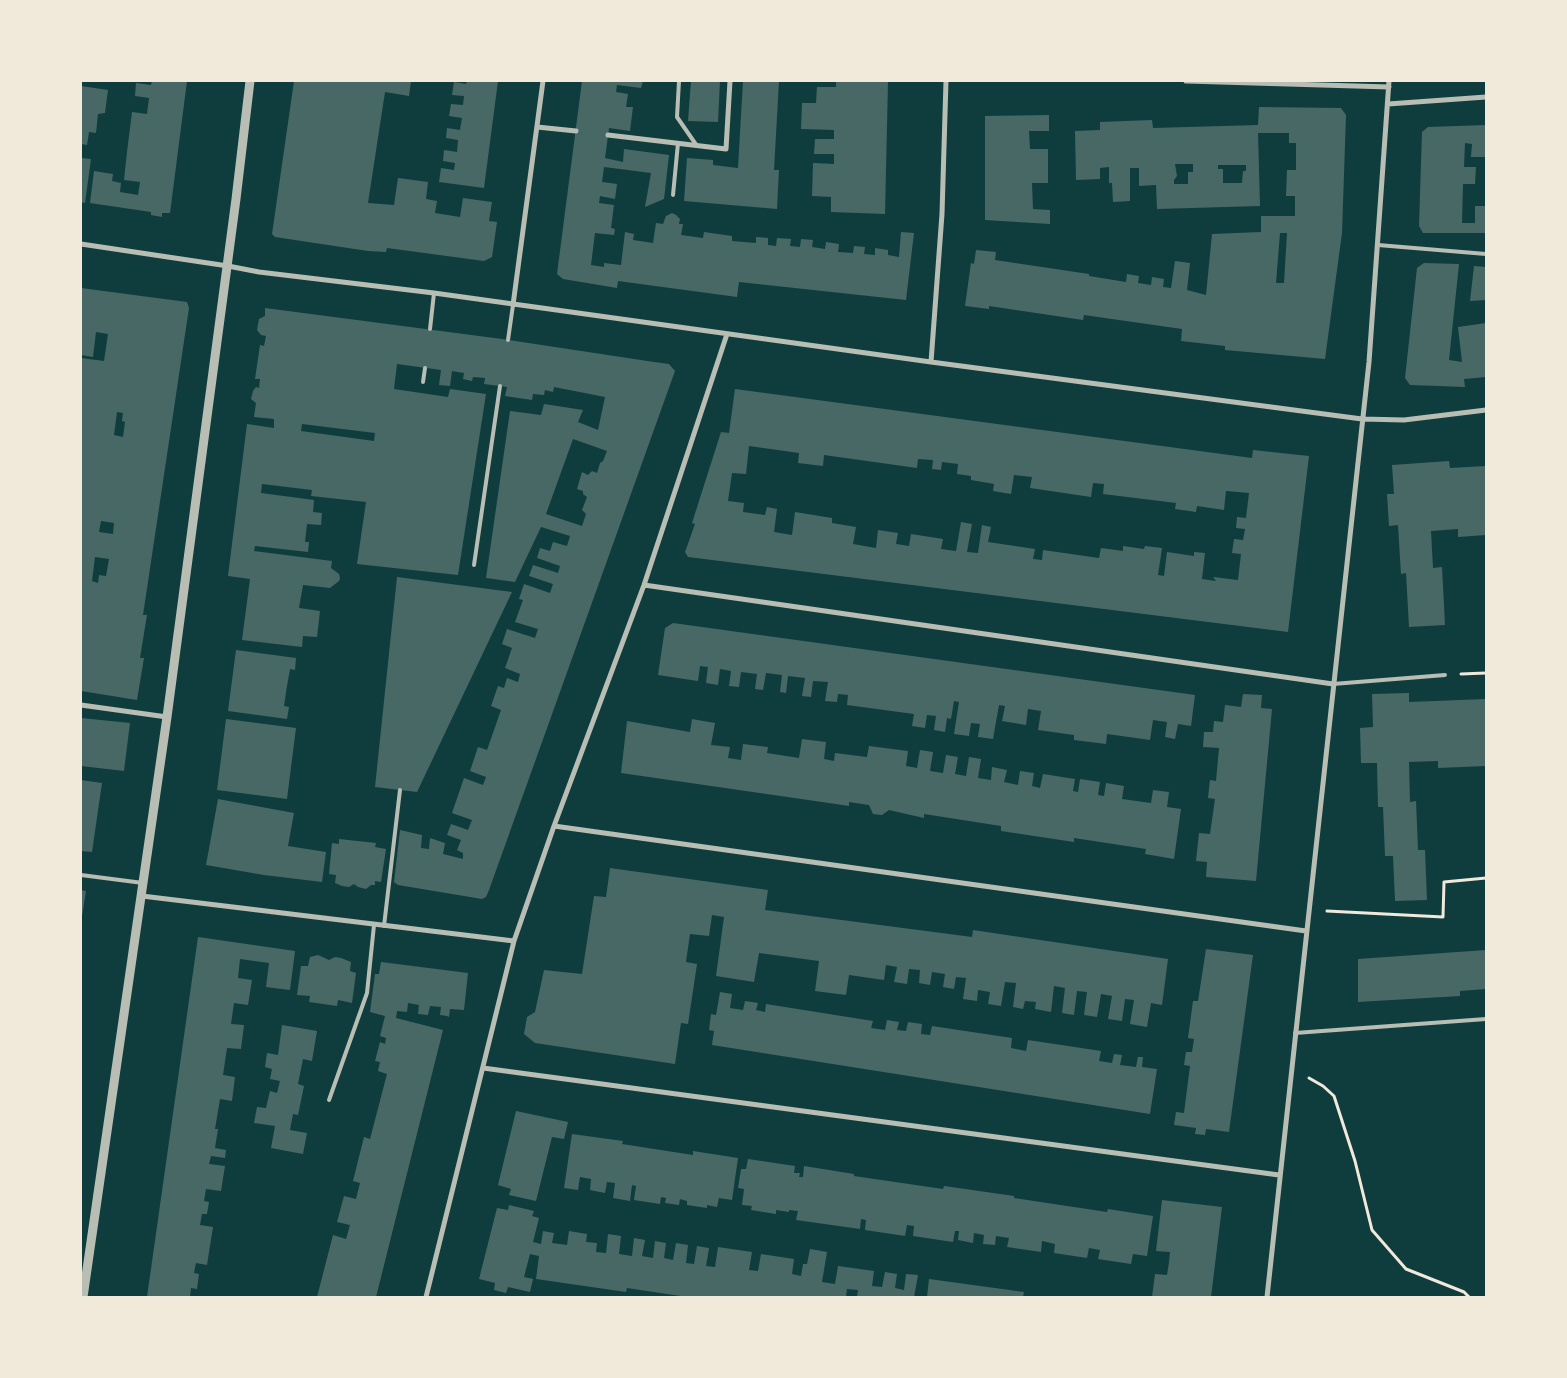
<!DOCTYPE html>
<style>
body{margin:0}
#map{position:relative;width:1567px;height:1378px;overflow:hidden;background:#0f3d3e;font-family:"Roboto Condensed",sans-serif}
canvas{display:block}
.frame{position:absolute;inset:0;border:82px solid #f1e9da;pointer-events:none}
</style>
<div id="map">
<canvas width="1567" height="1378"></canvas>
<div class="frame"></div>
</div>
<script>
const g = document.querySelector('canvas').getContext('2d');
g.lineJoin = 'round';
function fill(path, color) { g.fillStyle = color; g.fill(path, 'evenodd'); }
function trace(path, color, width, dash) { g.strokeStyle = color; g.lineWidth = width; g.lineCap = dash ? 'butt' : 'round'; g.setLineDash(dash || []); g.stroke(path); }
fill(new Path2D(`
 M 152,81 L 187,81 L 170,213 L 162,213 L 162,217 L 151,215 L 151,212 L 90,203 L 94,171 L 113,174 L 112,181 L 121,183 L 120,192 L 138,195 L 140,182 L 124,180 L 127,152 L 132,112 L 147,114 L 149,98 L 135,96 L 136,83 L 151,85 Z
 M 294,81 L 411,81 L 409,96 L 385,92 L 368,203 L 394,205 L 398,178 L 428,182 L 426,199 L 437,201 L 435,213 L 460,217 L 463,198 L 492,202 L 489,221 L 497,222 L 492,257 L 484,261 L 387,248 L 386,252 L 368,251 L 275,237 L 272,234 Z
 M 467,81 L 498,81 L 484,188 L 439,182 L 441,168 L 454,170 L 455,163 L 443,161 L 444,150 L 457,152 L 458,140 L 446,138 L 447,128 L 460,130 L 462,118 L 449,116 L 451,104 L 463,105 L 464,96 L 452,95 L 454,82 L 466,84 Z
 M 582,81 L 643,81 L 641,88 L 617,85 L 616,92 L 628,94 L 626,107 L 633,107 L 630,131 L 609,128 L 605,158 L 623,162 L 624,149 L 669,155 L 664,199 L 645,207 L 651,173 L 604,167 L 602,182 L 617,184 L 615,199 L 600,196 L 599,203 L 614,205 L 611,228 L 615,229 L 614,235 L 595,233 L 591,265 L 604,267 L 604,263 L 621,265 L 625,232 L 634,234 L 633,240 L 653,243 L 656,223 L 663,224 L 666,216 L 672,213 L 676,215 L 680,219 L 679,224 L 683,224 L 681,235 L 703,238 L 704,232 L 732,236 L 732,241 L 756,243 L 756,237 L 768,238 L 768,245 L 776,246 L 777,238 L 791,239 L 790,246 L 800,247 L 801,239 L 813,240 L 812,247 L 825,249 L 826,242 L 839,244 L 838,252 L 853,253 L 854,246 L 865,247 L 864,254 L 875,255 L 875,248 L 888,250 L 888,255 L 899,257 L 901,232 L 914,233 L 906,300 L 739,282 L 737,297 L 618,281 L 617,288 L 563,279 L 557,274 Z
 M 691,81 L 720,81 L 718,122 L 688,121 Z
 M 743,81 L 779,81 L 774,170 L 779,170 L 777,209 L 684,201 L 687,158 L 713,160 L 713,165 L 738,168 Z
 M 836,81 L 888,81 L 885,214 L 831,212 L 831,197 L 812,196 L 813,163 L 834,164 L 834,154 L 814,154 L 815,139 L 834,139 L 834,130 L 801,129 L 802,103 L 816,103 L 817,87 L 836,87 Z
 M 81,86 L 108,90 L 105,113 L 98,114 L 96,133 L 89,132 L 87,145 L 81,144 Z
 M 1259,107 L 1341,108 L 1346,115 L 1342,233 L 1325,359 L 1225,350 L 1225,346 L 1181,341 L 1182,329 L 1084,315 L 1083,320 L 989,306 L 989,309 L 965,306 L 971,263 L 974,264 L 976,250 L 996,252 L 995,260 L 1089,274 L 1089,276 L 1126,282 L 1127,274 L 1139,276 L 1138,283 L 1151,285 L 1152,277 L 1164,279 L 1163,287 L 1171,288 L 1175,261 L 1190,263 L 1187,290 L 1206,295 L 1212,234 L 1261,232 L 1261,216 L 1295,216 L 1295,196 L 1286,196 L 1287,170 L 1296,170 L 1296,143 L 1289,143 L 1289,133 L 1258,133 L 1260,206 L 1157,209 L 1156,185 L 1139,186 L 1139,168 L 1130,168 L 1130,201 L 1113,202 L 1112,183 L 1109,183 L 1109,167 L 1100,168 L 1100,179 L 1076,180 L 1075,131 L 1100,130 L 1100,122 L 1152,120 L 1153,128 L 1258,125 ZM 1175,164 L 1193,164 L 1193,172 L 1188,172 L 1188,184 L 1174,184 L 1174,180 L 1177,176 ZM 1218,165 L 1246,165 L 1246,171 L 1243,171 L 1242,183 L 1223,183 L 1223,169 L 1218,169 ZM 1280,233 L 1287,233 L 1284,283 L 1276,283 Z
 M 1049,115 L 1049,131 L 1029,131 L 1030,149 L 1048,149 L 1048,183 L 1032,183 L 1033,209 L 1050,210 L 1050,224 L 985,220 L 985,116 Z
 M 1486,125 L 1486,157 L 1471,157 L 1472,144 L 1465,143 L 1464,167 L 1476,167 L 1475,184 L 1463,184 L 1462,223 L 1475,223 L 1475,206 L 1486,206 L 1486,233 L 1423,233 L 1419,226 L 1422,132 L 1428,127 Z
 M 81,158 L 91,159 L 85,203 L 81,202 Z
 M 1424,263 L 1459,264 L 1449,360 L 1462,362 L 1458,327 L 1486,323 L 1486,377 L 1464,379 L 1465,387 L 1410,385 L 1405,378 L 1417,268 Z
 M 1474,266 L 1486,267 L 1486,300 L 1470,301 Z
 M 81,288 L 187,302 L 189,308 L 143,615 L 147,615 L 140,658 L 144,658 L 137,700 L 81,691 L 81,358 L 104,361 L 108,334 L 96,332 L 93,357 L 81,355 ZM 117,412 L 123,413 L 122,421 L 125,422 L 123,437 L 114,435 ZM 101,521 L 114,523 L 113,534 L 99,532 ZM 95,557 L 109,559 L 106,576 L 99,575 L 98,583 L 92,581 Z
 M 265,308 L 502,339 L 654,362 L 669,364 L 675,371 L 489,890 L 486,897 L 482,899 L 398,885 L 394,882 L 400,830 L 422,835 L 421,848 L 429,849 L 430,838 L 445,843 L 443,854 L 463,859 L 463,853 L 457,850 L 461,840 L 447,835 L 451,824 L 468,830 L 472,820 L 452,813 L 464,778 L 483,785 L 486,777 L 470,771 L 478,747 L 487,750 L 501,710 L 491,706 L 498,686 L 504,688 L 507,678 L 518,682 L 520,674 L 505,668 L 512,648 L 502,644 L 507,629 L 535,638 L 538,629 L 515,622 L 523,600 L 519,599 L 524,584 L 550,593 L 553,584 L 529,576 L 533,565 L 558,573 L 560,566 L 537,558 L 540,548 L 550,551 L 553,542 L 567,546 L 570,536 L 541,527 L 515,582 L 486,578 L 510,411 L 541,415 L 544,404 L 583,410 L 578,422 L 598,430 L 605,397 L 554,387 L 553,392 L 545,390 L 544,395 L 533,394 L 532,400 L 505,396 L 507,387 L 484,384 L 485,378 L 473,377 L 472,381 L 463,379 L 464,373 L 452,371 L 450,386 L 439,385 L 441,370 L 397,364 L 394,389 L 448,397 L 450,389 L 486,394 L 458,575 L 357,564 L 366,502 L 311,496 L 312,490 L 262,484 L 261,493 L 314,500 L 313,512 L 322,513 L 321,525 L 307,524 L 305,542 L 309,542 L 308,552 L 255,546 L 254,551 L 332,561 L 331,568 L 339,574 L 340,578 L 339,581 L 330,588 L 303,585 L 299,608 L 320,611 L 317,637 L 303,636 L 302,647 L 242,640 L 250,579 L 228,576 L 247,424 L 274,428 L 274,419 L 254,417 L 256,403 L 251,399 L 253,391 L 256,387 L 259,388 L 260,379 L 255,379 L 260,345 L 264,346 L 266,336 L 261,335 L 257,330 L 259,319 L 265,316 ZM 302,424 L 375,433 L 374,441 L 301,431 ZM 573,439 L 607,451 L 603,461 L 600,463 L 597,473 L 592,471 L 588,475 L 582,472 L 577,489 L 583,491 L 583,494 L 587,497 L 582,510 L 586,514 L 582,526 L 546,514 Z
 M 735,389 L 1252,458 L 1253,450 L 1309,456 L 1288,632 L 688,557 L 685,552 L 695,524 L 692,523 L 721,432 L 729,433 ZM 749,446 L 799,453 L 798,463 L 823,466 L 824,455 L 917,468 L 918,459 L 933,460 L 932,469 L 941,470 L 942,462 L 958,464 L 957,474 L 971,476 L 971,480 L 994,484 L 993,491 L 1011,494 L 1014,475 L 1032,477 L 1030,488 L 1091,497 L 1093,483 L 1104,484 L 1103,494 L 1176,503 L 1175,509 L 1196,512 L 1197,506 L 1224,510 L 1226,491 L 1249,493 L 1246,518 L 1237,517 L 1236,528 L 1245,529 L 1243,540 L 1234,539 L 1232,553 L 1241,554 L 1238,580 L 1213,577 L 1216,581 L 1202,579 L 1205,553 L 1194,552 L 1194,556 L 1167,552 L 1164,576 L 1158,575 L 1162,548 L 1145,546 L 1144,549 L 1123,546 L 1123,551 L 1101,548 L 1099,558 L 1043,550 L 1042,560 L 1033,559 L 1035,549 L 988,542 L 991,527 L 982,525 L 978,553 L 967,552 L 972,524 L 961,522 L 956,551 L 941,549 L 943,539 L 911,534 L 909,546 L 896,544 L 898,533 L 878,530 L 876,548 L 853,544 L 856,527 L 832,523 L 832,518 L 795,512 L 792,535 L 774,532 L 777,509 L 767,507 L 765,515 L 743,512 L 744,503 L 728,501 L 732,473 L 746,474 Z
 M 1449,461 L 1450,468 L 1486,466 L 1486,535 L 1458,537 L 1458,529 L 1431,531 L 1433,568 L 1442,567 L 1445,625 L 1409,627 L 1406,573 L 1401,574 L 1398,525 L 1389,526 L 1387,494 L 1394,494 L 1392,465 Z
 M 397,577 L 512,592 L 417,792 L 375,787 Z
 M 673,623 L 1195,695 L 1191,726 L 1178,724 L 1175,739 L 1165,737 L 1167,722 L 1153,720 L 1150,740 L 1107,734 L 1106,744 L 1074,740 L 1074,735 L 1038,730 L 1041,711 L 1028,709 L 1026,725 L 1002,721 L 1005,706 L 999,705 L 993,739 L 978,737 L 980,724 L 971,723 L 969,736 L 954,734 L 959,702 L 954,701 L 951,719 L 947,718 L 945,732 L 934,730 L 936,716 L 927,715 L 925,728 L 912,726 L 914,714 L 847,705 L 848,695 L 838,694 L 837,702 L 825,701 L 828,682 L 813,681 L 811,697 L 802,696 L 805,678 L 788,676 L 786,693 L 780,692 L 782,675 L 766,673 L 763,690 L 755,689 L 757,674 L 741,672 L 739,687 L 729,686 L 731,671 L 720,669 L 718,685 L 706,683 L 708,667 L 700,666 L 698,681 L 658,675 L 665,628 Z
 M 236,650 L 296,658 L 295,670 L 290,669 L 287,686 L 284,706 L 289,707 L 287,719 L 228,711 Z
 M 1409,693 L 1409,702 L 1486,699 L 1486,766 L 1438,768 L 1438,761 L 1409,762 L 1410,802 L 1416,801 L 1418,850 L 1425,850 L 1427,900 L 1395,901 L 1393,856 L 1385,856 L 1383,807 L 1378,807 L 1377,763 L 1361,763 L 1360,728 L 1373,727 L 1372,694 Z
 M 1243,694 L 1262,695 L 1261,708 L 1272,709 L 1256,881 L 1206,877 L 1207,862 L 1196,861 L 1199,833 L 1210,834 L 1215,799 L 1208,798 L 1210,780 L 1216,781 L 1219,748 L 1203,747 L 1204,732 L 1213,732 L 1214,721 L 1223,722 L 1225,705 L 1241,707 Z
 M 81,718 L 130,723 L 124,771 L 81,766 Z
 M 226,719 L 296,728 L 287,799 L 217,790 Z
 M 692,719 L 715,723 L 711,745 L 730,747 L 728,758 L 741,760 L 743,744 L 768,747 L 767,753 L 799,758 L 802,739 L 826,742 L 824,759 L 834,761 L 835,753 L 867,757 L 869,746 L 908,751 L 906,766 L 917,768 L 920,750 L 933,752 L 930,771 L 943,773 L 946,755 L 958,757 L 955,774 L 966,776 L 969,757 L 981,759 L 978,778 L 991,780 L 992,767 L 1007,770 L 1004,782 L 1018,785 L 1020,771 L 1034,773 L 1032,786 L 1040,788 L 1043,774 L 1075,779 L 1073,791 L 1078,792 L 1080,779 L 1100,782 L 1098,795 L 1104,796 L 1106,783 L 1124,786 L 1122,799 L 1151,803 L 1153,790 L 1169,792 L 1167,807 L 1181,809 L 1174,859 L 1145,854 L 1146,849 L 1074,838 L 1074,842 L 1001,831 L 1001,826 L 924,814 L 924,818 L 889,810 L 882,815 L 873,814 L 869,805 L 849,802 L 849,806 L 829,803 L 621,773 L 627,721 L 690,732 Z
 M 81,780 L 102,783 L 92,852 L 81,851 Z
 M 218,799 L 294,813 L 288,846 L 326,852 L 322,882 L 264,875 L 206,865 Z
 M 339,839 L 376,843 L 375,847 L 386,849 L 381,882 L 375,881 L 375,885 L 371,885 L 366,889 L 358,887 L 354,884 L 349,887 L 342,886 L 335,883 L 336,875 L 329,874 L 332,843 L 339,844 Z
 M 610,868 L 768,890 L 765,910 L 972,937 L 973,930 L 1168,959 L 1162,1005 L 1151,1003 L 1147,1027 L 1130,1024 L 1134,1000 L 1125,999 L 1122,1021 L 1108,1019 L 1112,996 L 1101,994 L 1097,1017 L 1084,1015 L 1087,992 L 1077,991 L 1074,1015 L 1062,1013 L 1065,988 L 1054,986 L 1051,1012 L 1035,1009 L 1036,1002 L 1025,1001 L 1023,1009 L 1013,1007 L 1016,983 L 1005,982 L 1001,1006 L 988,1004 L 990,992 L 978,990 L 977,1001 L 963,999 L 966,978 L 956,977 L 954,989 L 943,987 L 945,974 L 932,972 L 930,985 L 919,983 L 920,970 L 909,969 L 907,984 L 894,982 L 897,967 L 886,965 L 884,980 L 849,975 L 846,995 L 815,991 L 819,961 L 759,953 L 754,982 L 716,976 L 724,917 L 712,915 L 709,936 L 690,934 L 686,962 L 697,964 L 688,1024 L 681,1023 L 675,1064 L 535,1043 L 524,1034 L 527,1017 L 535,1012 L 544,970 L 582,974 L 594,896 L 606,897 Z
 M 81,890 L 86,891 L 82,916 L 81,916 Z
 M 198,937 L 295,951 L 290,990 L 266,987 L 269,963 L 240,959 L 238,978 L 252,980 L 248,1005 L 234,1003 L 231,1024 L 244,1025 L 241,1049 L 227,1048 L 223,1075 L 235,1077 L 232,1101 L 220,1099 L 215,1129 L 218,1129 L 215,1148 L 226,1150 L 225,1158 L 211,1156 L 209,1164 L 225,1166 L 221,1191 L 206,1189 L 204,1201 L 209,1202 L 207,1214 L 202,1214 L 200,1225 L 213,1227 L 207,1265 L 196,1263 L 194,1273 L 199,1274 L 197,1289 L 191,1288 L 190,1297 L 147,1297 Z
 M 1206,949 L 1253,955 L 1229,1132 L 1206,1129 L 1205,1135 L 1195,1134 L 1196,1128 L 1174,1125 L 1176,1112 L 1184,1113 L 1190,1066 L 1184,1065 L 1186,1052 L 1192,1052 L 1194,1039 L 1188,1038 L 1193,1001 L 1198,1001 Z
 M 1486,950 L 1486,989 L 1460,991 L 1460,996 L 1358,1002 L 1358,959 Z
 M 318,955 L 329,960 L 335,957 L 341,958 L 351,962 L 350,971 L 356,973 L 352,1003 L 338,1000 L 337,1006 L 309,1002 L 310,996 L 297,995 L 301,966 L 308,966 L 310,957 Z
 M 381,962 L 468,973 L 464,1010 L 450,1009 L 449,1017 L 447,1016 L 440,1015 L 441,1007 L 430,1006 L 428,1015 L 418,1014 L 419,1005 L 408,1003 L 407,1012 L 397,1011 L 396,1018 L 443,1030 L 376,1297 L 317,1297 L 333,1235 L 346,1239 L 350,1225 L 337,1222 L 344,1196 L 356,1199 L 360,1183 L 353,1181 L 364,1137 L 370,1139 L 387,1074 L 378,1071 L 380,1062 L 375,1061 L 380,1042 L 385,1044 L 386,1038 L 380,1036 L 385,1016 L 370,1012 L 375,974 L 379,974 Z
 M 720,992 L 732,994 L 730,1008 L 743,1010 L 745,1001 L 758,1003 L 756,1010 L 765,1012 L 766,1004 L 873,1021 L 871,1028 L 885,1030 L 887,1020 L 899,1022 L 897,1030 L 906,1031 L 908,1022 L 922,1024 L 921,1034 L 930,1035 L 932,1026 L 1012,1038 L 1011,1048 L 1026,1051 L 1028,1040 L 1101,1051 L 1099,1061 L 1112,1063 L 1114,1054 L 1122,1055 L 1120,1065 L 1136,1067 L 1138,1057 L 1143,1057 L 1142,1067 L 1157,1069 L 1150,1114 L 712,1045 L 714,1031 L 709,1030 L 711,1014 L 716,1015 Z
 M 282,1025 L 317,1031 L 312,1061 L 303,1059 L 298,1084 L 304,1086 L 298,1115 L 293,1114 L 290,1130 L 307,1133 L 303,1154 L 271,1148 L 275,1126 L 254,1123 L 257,1107 L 266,1108 L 270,1091 L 277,1093 L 280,1081 L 270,1079 L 272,1069 L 265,1067 L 267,1053 L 278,1055 Z
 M 516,1111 L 568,1122 L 564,1139 L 552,1137 L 536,1201 L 509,1195 L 511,1189 L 498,1185 Z
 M 572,1134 L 623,1141 L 622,1144 L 693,1155 L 693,1151 L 738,1158 L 732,1200 L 719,1198 L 717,1207 L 707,1205 L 707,1208 L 687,1205 L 687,1201 L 680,1199 L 679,1205 L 665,1203 L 666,1198 L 661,1197 L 660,1204 L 634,1200 L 636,1186 L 632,1185 L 630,1201 L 613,1198 L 615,1183 L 607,1182 L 605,1193 L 590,1190 L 591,1179 L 580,1177 L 578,1190 L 564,1188 Z
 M 748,1159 L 795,1166 L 794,1173 L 800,1173 L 799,1177 L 803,1177 L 804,1166 L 854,1174 L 854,1176 L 943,1189 L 944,1186 L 1014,1196 L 1014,1198 L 1107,1212 L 1108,1209 L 1153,1216 L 1147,1256 L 1133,1254 L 1131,1264 L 1098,1259 L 1100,1250 L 1089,1248 L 1087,1258 L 1054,1253 L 1055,1244 L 1042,1241 L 1041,1252 L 1007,1247 L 1009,1238 L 996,1236 L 995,1245 L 983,1244 L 984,1235 L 974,1233 L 973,1243 L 958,1240 L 959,1231 L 955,1231 L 953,1242 L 913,1236 L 914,1226 L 907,1225 L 905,1236 L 865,1230 L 866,1220 L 861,1219 L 860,1229 L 796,1220 L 798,1211 L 789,1210 L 789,1212 L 776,1210 L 776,1214 L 751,1210 L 752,1206 L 742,1205 L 744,1189 L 738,1188 L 741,1169 L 746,1169 Z
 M 1162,1200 L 1222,1207 L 1211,1297 L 1152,1297 L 1155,1274 L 1167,1275 L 1169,1262 L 1170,1252 L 1156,1251 Z
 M 509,1205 L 534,1211 L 532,1216 L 539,1218 L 533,1242 L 541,1244 L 543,1231 L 554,1233 L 552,1243 L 567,1245 L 569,1231 L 587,1234 L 586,1242 L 597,1243 L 596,1252 L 606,1253 L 608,1234 L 621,1236 L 619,1254 L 632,1256 L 634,1238 L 645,1240 L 642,1256 L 653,1258 L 655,1241 L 666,1243 L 664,1258 L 673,1260 L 676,1243 L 688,1245 L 686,1263 L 694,1264 L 697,1246 L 709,1248 L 706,1266 L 715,1267 L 718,1247 L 752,1252 L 749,1270 L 758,1271 L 761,1254 L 794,1259 L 792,1274 L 801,1276 L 803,1264 L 807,1264 L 810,1249 L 827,1252 L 822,1282 L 835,1284 L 838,1266 L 874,1271 L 872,1286 L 882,1287 L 885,1272 L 897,1274 L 895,1288 L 904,1290 L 906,1274 L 918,1275 L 914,1297 L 857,1297 L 858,1290 L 847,1289 L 846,1297 L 687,1297 L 627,1288 L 626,1292 L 536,1279 L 539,1256 L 530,1254 L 524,1277 L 533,1279 L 530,1292 L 508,1287 L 506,1293 L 494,1290 L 495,1283 L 479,1279 L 497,1208 L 508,1210 Z
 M 929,1279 L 1024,1292 L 1023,1297 L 927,1297 Z`), '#486865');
trace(new Path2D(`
 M 1461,674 L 1486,673
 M 1327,911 L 1443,917 L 1444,882 L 1486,878
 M 1309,1078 L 1323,1086 L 1334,1096 L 1355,1161 L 1372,1230 L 1406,1269 L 1464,1292 L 1469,1297`), '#f1e9da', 3);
trace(new Path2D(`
 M 679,81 L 677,117 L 697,146
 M 673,195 L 678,143
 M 1378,245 L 1486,254
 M 430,329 L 434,293
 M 508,340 L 513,305
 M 423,382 L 425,368
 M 474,565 L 500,386
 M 1333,684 L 1445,675
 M 81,875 L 143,883
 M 384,926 L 400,790
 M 1295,1033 L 1486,1019
 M 329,1100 L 367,993 L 374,925`), '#b8beb3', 4);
trace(new Path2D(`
 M 1186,81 L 1389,87
 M 1388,104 L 1486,97
 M 537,127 L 576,131
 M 608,135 L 726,149 L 730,81
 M 81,244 L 228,266 L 259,272 L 434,293 L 931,362 L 1362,419 L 1404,420 L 1486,410
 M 513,305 L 543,81
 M 931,362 L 942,214 L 946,81
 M 644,585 L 1333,684
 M 81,705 L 167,717
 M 554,826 L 1306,931
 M 142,896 L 514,941
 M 483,1068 L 1279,1175
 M 426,1297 L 514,941 L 554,826 L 644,585 L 727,334
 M 1267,1297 L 1369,362 L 1389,81`), '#b8beb3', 5);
trace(new Path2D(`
 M 83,1297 L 167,717 L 236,199 L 250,81`), '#b8beb3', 9);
</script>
